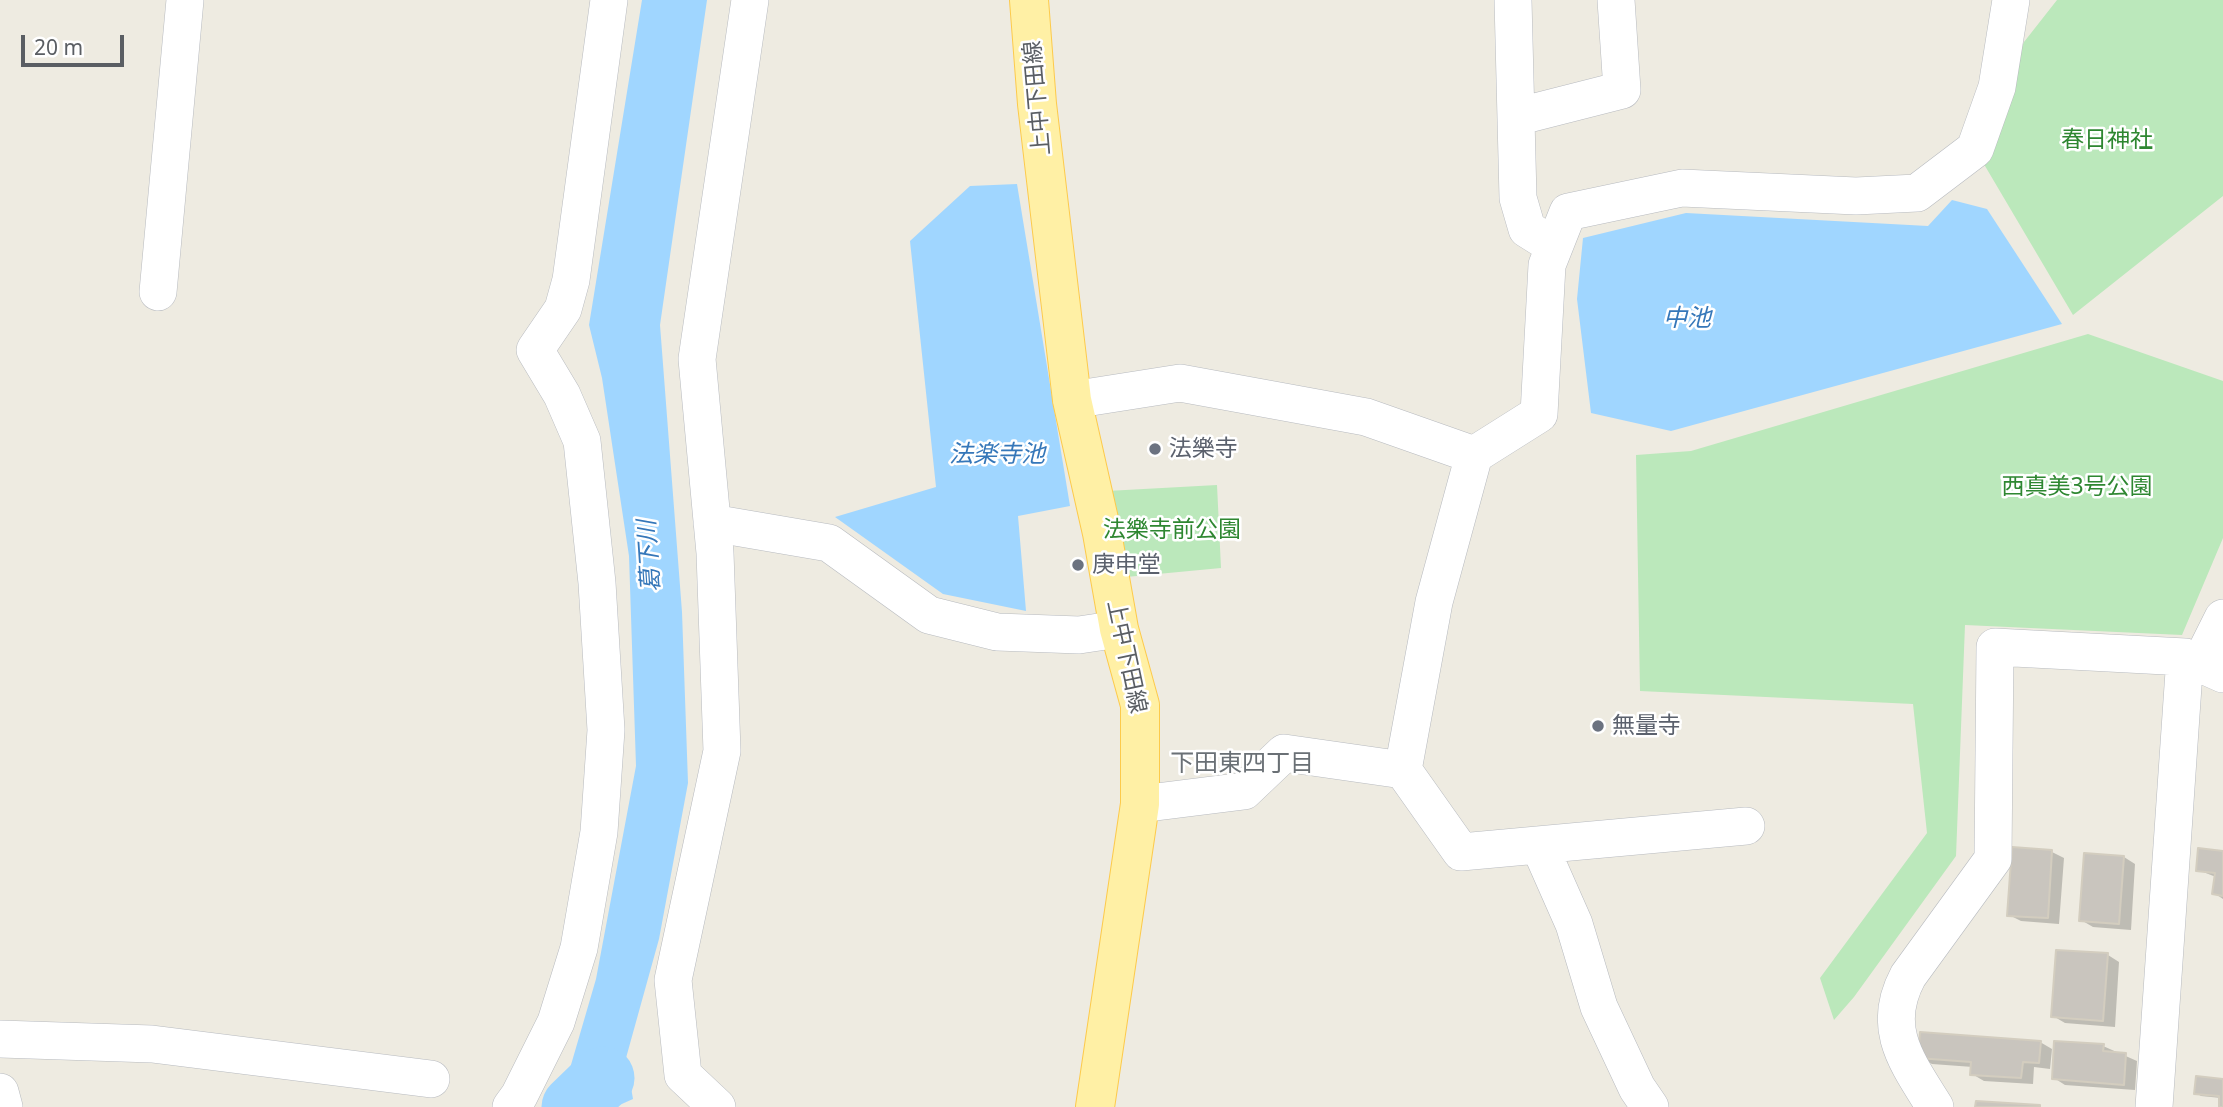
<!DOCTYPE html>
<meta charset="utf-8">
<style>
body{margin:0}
#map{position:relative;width:2223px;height:1107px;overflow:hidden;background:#eeebe1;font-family:"Noto Sans",sans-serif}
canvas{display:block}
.scale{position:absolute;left:21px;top:35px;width:103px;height:32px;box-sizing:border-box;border:4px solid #5a5e63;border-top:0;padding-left:9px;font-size:21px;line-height:24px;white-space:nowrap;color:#5a5e63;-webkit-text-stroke:5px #fff;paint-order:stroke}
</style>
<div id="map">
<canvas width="2223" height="1107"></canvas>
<div class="scale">20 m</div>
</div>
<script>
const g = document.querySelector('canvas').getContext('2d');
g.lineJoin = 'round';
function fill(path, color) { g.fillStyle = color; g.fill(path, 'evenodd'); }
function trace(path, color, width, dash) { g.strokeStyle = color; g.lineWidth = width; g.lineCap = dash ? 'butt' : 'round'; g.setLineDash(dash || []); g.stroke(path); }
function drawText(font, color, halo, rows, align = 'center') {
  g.font = font + ' "Noto Sans","Noto Sans JP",sans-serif'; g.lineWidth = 5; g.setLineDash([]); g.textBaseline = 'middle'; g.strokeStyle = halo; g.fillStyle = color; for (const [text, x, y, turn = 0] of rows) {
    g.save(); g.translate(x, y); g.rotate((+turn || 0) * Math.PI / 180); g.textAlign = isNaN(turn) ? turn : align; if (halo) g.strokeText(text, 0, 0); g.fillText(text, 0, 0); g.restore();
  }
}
fill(new Path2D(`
 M 2057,0 L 2223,0 L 2223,196 L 2073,315 L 1975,149 L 2024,42 Z
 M 2088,334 L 2223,381 L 2223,538 L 2182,635 L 1965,625 L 1956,856 L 1854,997 L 1834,1020 L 1820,978 L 1927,833 L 1913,704 L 1640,691 L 1636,455 L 1691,451 Z
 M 1217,485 L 1221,568 L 1126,577 L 1107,491 Z`), '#bbe8bb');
fill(new Path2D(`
 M 642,0 L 707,0 L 660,325 L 682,612 L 688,783 L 659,939 L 626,1058 L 633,1099 L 615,1107 L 581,1107 L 566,1082 L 596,979 L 636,766 L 629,556 L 602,378 L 589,325 Z
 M 1017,184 L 1070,506 L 1018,516 L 1026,611 L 943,594 L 835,517 L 936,487 L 910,241 L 970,186 Z
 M 1952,200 L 1987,209 L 2062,324 L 1671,431 L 1591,413 L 1577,299 L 1583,238 L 1686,213 L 1928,226 Z`), '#a0d6ff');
fill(new Path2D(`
 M 2014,849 L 2052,852 L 2064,858 L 2059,924 L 2021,921 L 2009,915 Z
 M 2223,853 L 2223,899 L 2214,893 L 2216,877 L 2198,870 Z
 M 2124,857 L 2135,864 L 2131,930 L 2093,927 L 2081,920 Z
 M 2108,955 L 2119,962 L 2115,1027 L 2065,1023 L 2053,1016 Z
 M 2040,1042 L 2052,1049 L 2050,1069 L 2034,1067 L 2033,1084 L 1984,1081 L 1972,1074 L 1973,1067 L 1932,1064 L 1920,1057 Z
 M 2103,1046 L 2137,1061 L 2135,1090 L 2065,1085 L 2054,1078 Z
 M 2223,1080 L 2223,1107 L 2221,1098 L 2201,1096 L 2196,1093 Z`), '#0003');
trace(new Path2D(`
 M 573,1107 L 603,1078`), '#a0d6ff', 63);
const building = new Path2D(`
 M 2012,847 L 2052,850 L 2048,918 L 2007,916 Z
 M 2198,848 L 2223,851 L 2223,896 L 2212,894 L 2215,873 L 2196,871 Z
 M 2084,853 L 2124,856 L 2119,924 L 2079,921 Z
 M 2056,950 L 2108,953 L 2103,1021 L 2051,1017 Z
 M 1920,1032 L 2041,1041 L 2039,1063 L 2023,1062 L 2021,1078 L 1970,1075 L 1971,1062 L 1918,1058 Z
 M 2054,1041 L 2104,1044 L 2103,1051 L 2126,1053 L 2124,1085 L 2052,1079 Z
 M 2196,1076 L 2223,1079 L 2223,1107 L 2219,1107 L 2219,1096 L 2194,1094 Z
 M 1976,1101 L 2040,1105 L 2040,1107 L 1975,1107 Z`);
fill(building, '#c9c5be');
trace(building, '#d3cdbf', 2);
const minor = new Path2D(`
 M 1513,0 L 1518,198 L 1527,229 L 1554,246
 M 1516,117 L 1622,90 L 1616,0
 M 158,292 L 185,0
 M 1072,400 L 1180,383 L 1366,417 L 1474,455 L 1539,414 L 1547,265 L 1568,212 L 1682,188 L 1856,196 L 1917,193 L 1975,149 L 1997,87 L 2011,0
 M 1474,455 L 1434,602 L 1403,770 L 1461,852 L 1746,826
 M 712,523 L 829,543 L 929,615 L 997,632 L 1079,635 L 1119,629
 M 2200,664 L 2223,618
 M 1140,804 L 1244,791 L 1284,753 L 1403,770
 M 1540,847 L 1574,924 L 1599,1007 L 1637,1088 L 1650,1107
 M 0,1039 L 152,1044 L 431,1079
 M 0,1092 L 4,1107
 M 511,1107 L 519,1096 L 556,1022 L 579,948 L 599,832 L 606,730 L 597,583 L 582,441 L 562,395 L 535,350 L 563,309 L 571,280 L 609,0
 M 717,1107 L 683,1075 L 673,980 L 722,751 L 715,553 L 697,359 L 750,0
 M 1935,1107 C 1907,1062 1880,1028 1908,976 L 1993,859 L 1995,647 L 2185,657 L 2223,674
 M 2154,1107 L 2185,657`);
const major = new Path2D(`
 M 1029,0 L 1037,104 L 1072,400 L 1102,533 L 1119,629 L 1140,705 L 1140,804 L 1095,1107`);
trace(minor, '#b7babf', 38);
trace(major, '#fdca4b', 40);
trace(minor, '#fff', 37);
trace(major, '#fff0a5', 38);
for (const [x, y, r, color] of [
 [1155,449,7,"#6b7280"],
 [1078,565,7,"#6b7280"],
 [1598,726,7,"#6b7280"]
]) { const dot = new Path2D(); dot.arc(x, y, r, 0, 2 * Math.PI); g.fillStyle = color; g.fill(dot); trace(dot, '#fff', 2.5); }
drawText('23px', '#5a5e63', '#fff', [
 ["上中下田線",1038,98,-95],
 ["上中下田線",1126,657,78]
]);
drawText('23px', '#2e8731', '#fff', [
 ["春日神社",2107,140],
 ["西真美3号公園",2077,487],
 ["法樂寺前公園",1172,530]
]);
drawText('23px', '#5b616d', '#fff', [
 ["法樂寺",1169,449],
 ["庚申堂",1092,565],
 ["無量寺",1612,726]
], 'left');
drawText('italic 24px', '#3577b9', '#fff', [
 ["中池",1687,319],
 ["法楽寺池",997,455],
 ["葛下川",650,556,-94]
]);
drawText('24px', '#6a7075', '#fff', [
 ["下田東四丁目",1242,764]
]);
</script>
